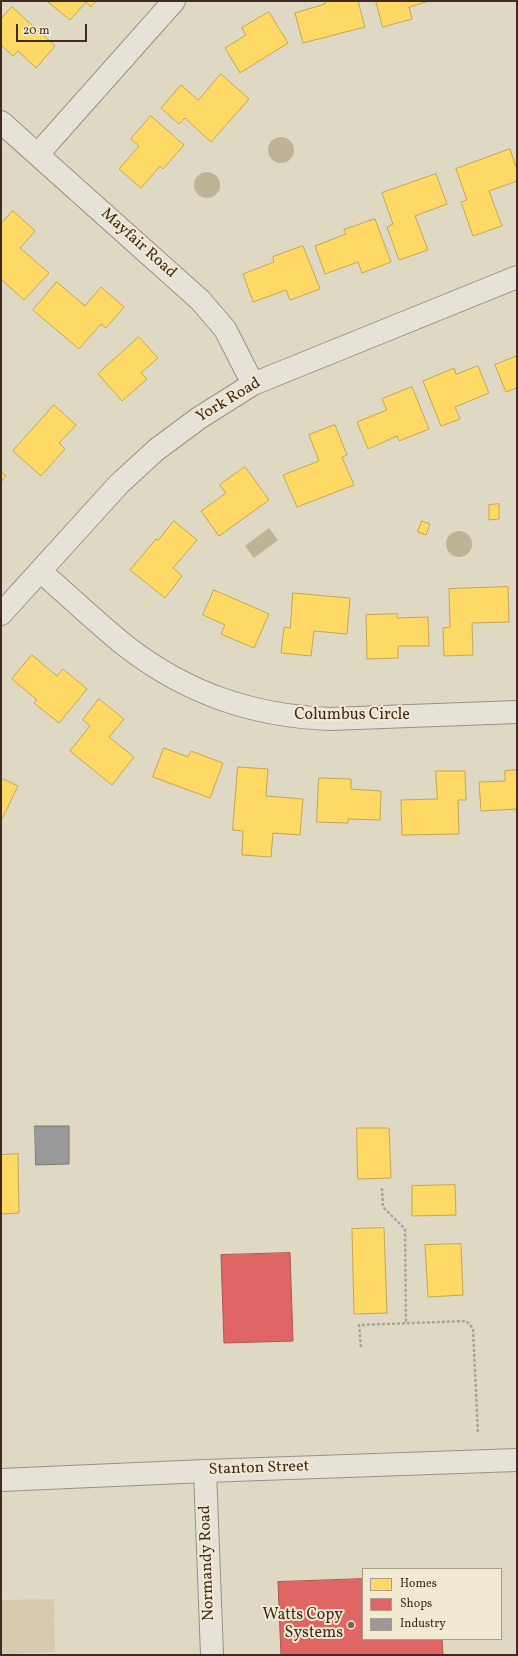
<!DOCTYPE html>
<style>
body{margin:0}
#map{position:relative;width:518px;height:1656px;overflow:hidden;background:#dfd8c3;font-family:Vollkorn,serif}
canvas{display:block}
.frame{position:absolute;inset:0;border:2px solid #3e2b22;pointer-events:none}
.legend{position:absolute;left:362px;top:1568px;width:140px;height:72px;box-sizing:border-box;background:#f2ead0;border:1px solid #aa9e8a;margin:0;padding:5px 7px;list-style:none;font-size:12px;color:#3e2b22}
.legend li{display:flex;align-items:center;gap:8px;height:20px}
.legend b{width:20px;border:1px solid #aa9e8a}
.scale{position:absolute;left:16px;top:24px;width:71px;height:18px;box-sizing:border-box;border:2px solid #3e2b22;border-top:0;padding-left:5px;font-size:12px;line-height:14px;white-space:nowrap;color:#3e2b22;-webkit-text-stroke:3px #f2ead0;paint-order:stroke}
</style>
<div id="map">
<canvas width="518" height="1656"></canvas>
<div class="frame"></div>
<ul class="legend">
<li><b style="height:11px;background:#ffd966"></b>Homes</li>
<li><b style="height:11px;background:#e06666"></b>Shops</li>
<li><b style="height:11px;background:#999"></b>Industry</li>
</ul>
<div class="scale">20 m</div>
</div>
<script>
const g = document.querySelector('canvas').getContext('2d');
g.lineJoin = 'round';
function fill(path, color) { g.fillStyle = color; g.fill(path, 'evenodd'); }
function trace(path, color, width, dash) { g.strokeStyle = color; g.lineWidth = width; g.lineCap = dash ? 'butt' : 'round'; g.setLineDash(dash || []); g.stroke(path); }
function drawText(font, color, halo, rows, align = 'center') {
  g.font = font + ' Vollkorn,serif'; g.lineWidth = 4; g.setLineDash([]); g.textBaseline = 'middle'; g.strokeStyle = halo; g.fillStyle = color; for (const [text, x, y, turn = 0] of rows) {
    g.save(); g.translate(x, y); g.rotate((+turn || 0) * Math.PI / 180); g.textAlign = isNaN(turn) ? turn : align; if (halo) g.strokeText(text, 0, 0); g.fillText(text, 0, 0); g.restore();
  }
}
fill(new Path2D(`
 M 54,1599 L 55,1652 L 1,1654 L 1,1600 Z`), '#d6cbaf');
fill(new Path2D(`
 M268 150a13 13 0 1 1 26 0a13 13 0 1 1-26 0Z
 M194 185a13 13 0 1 1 26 0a13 13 0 1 1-26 0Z
 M 269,528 L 278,540 L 254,558 L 245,546 Z
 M446 544a13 13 0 1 1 26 0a13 13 0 1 1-26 0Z`), '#beb297');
const homes = new Path2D(`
 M 96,1 L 91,7 L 86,2 L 70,20 L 48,2 Z
 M 324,1 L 358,1 L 365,27 L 303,43 L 295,13 L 325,4 Z
 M 376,1 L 429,1 L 409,7 L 412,19 L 383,27 Z
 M 12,7 L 55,46 L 36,68 L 18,51 L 13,56 L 1,45 L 1,19 Z
 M 269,12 L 288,43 L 240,73 L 225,48 L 246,35 L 242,28 Z
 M 221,74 L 249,99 L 211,142 L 185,118 L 179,124 L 161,108 L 181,85 L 198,100 Z
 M 151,116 L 184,145 L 163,169 L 160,166 L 141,188 L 119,169 L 139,146 L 131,139 Z
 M 510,149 L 517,170 L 517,181 L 489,191 L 502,226 L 473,236 L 461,202 L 467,200 L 456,169 Z
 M 436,174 L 447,204 L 415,216 L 428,250 L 399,260 L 387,227 L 393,224 L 382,193 Z
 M 13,211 L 35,231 L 20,248 L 49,273 L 24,300 L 1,279 L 1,224 Z
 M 375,219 L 391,262 L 362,273 L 358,262 L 325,274 L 315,246 L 346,234 L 344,230 Z
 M 303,246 L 320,289 L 290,300 L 286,290 L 253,302 L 243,274 L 274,262 L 273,257 Z
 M 57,282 L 85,306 L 101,287 L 124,307 L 106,328 L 101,324 L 79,349 L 33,310 Z
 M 139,337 L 158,358 L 141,373 L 147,379 L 122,401 L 98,374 Z
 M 517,356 L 517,388 L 506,392 L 495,365 Z
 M 478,366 L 489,393 L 455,407 L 460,419 L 441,426 L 423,381 L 454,368 L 456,374 Z
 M 412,387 L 429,429 L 399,441 L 397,436 L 368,449 L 357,422 L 387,410 L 382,399 Z
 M 54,405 L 76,425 L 59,443 L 65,449 L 41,476 L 13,451 Z
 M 335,425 L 347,455 L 342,457 L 354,485 L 297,507 L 283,475 L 319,461 L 309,435 Z
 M 245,467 L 269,500 L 219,536 L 201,511 L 226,493 L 220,485 Z
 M 1,472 L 6,476 L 1,482 Z
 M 499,504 L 499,519 L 489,520 L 489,505 Z
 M 174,521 L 197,540 L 173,568 L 182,576 L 165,598 L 130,570 L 156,539 L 158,540 Z
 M 422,521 L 430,524 L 426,535 L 418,532 Z
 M 508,587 L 509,622 L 472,623 L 473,655 L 444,656 L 443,628 L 450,627 L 449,589 Z
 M 214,590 L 269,614 L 254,648 L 221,634 L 225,625 L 203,615 Z
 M 293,593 L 350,598 L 347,634 L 314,631 L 311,656 L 281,653 L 284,627 L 290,628 Z
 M 397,614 L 397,618 L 428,617 L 429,646 L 398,646 L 398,658 L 367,659 L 366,615 Z
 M 32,655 L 57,676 L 63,669 L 87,689 L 59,723 L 34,703 L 37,700 L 12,679 Z
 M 99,699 L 124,719 L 109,737 L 134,757 L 112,785 L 70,751 L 90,726 L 83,720 Z
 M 164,748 L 188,757 L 191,751 L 223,763 L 210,798 L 153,777 Z
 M 238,767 L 268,769 L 266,796 L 303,799 L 300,835 L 273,833 L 271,857 L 242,855 L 243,831 L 233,830 Z
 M 517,770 L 517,809 L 481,811 L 479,782 L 505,781 L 505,771 Z
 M 436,771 L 465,771 L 466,800 L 458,800 L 459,834 L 402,835 L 401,800 L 437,799 Z
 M 1,778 L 18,786 L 1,821 Z
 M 319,778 L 351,779 L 351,789 L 381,791 L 380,820 L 348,819 L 348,823 L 317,822 Z
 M 357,1128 L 389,1128 L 391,1178 L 358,1179 Z
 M 18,1154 L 19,1213 L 1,1214 L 1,1155 Z
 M 455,1185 L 456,1215 L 412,1216 L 412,1186 Z
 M 384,1228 L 387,1313 L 354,1314 L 352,1229 Z
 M 461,1244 L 463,1295 L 428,1297 L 425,1245 Z`);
fill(homes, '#ffd966');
trace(homes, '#c5a552', 1);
const shops = new Path2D(`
 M 290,1253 L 293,1341 L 224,1343 L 221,1255 Z
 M 363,1579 L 363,1639 L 442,1639 L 443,1655 L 281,1655 L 278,1582 Z`);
fill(shops, '#e06666');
trace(shops, '#af5452', 1);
const industry = new Path2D(`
 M 35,1126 L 69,1126 L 69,1164 L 36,1165 Z`);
fill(industry, '#999');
trace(industry, '#7e7875', 1);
const minor = new Path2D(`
 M 1,122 L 200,300 L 225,329 L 253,384
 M 38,154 L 174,1
 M 40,571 C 69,596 97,623 127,647 C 188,694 254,716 330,719 L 517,712
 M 1,614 L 119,484 L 156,450 L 199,418 L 253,384 L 517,277
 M 205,1471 L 212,1655
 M 1,1480 L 205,1471 L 517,1460`);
trace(minor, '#989285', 24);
trace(new Path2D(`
 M 382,1188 L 383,1207 L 405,1229 L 406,1323
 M 361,1347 L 359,1325 L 466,1321 L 473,1328 L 478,1434`), '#a9a49b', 2.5, [3, 2]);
trace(minor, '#e6e2d7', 22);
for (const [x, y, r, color] of [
 [351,1625,4,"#76685a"]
]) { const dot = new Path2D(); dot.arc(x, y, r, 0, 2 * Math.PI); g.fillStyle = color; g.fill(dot); trace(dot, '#f2ead0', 1.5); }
drawText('16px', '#3e2b22', '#f2ead0', [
 ["Mayfair Road",138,244,42],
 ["York Road",229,401,-31],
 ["Columbus Circle",352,716],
 ["Stanton Street",259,1469,-2],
 ["Normandy Road",208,1563,-92]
]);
drawText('16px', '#3e2b22', '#f2ead0', [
 ["Watts Copy",343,1616],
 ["Systems",343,1634]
], 'right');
</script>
